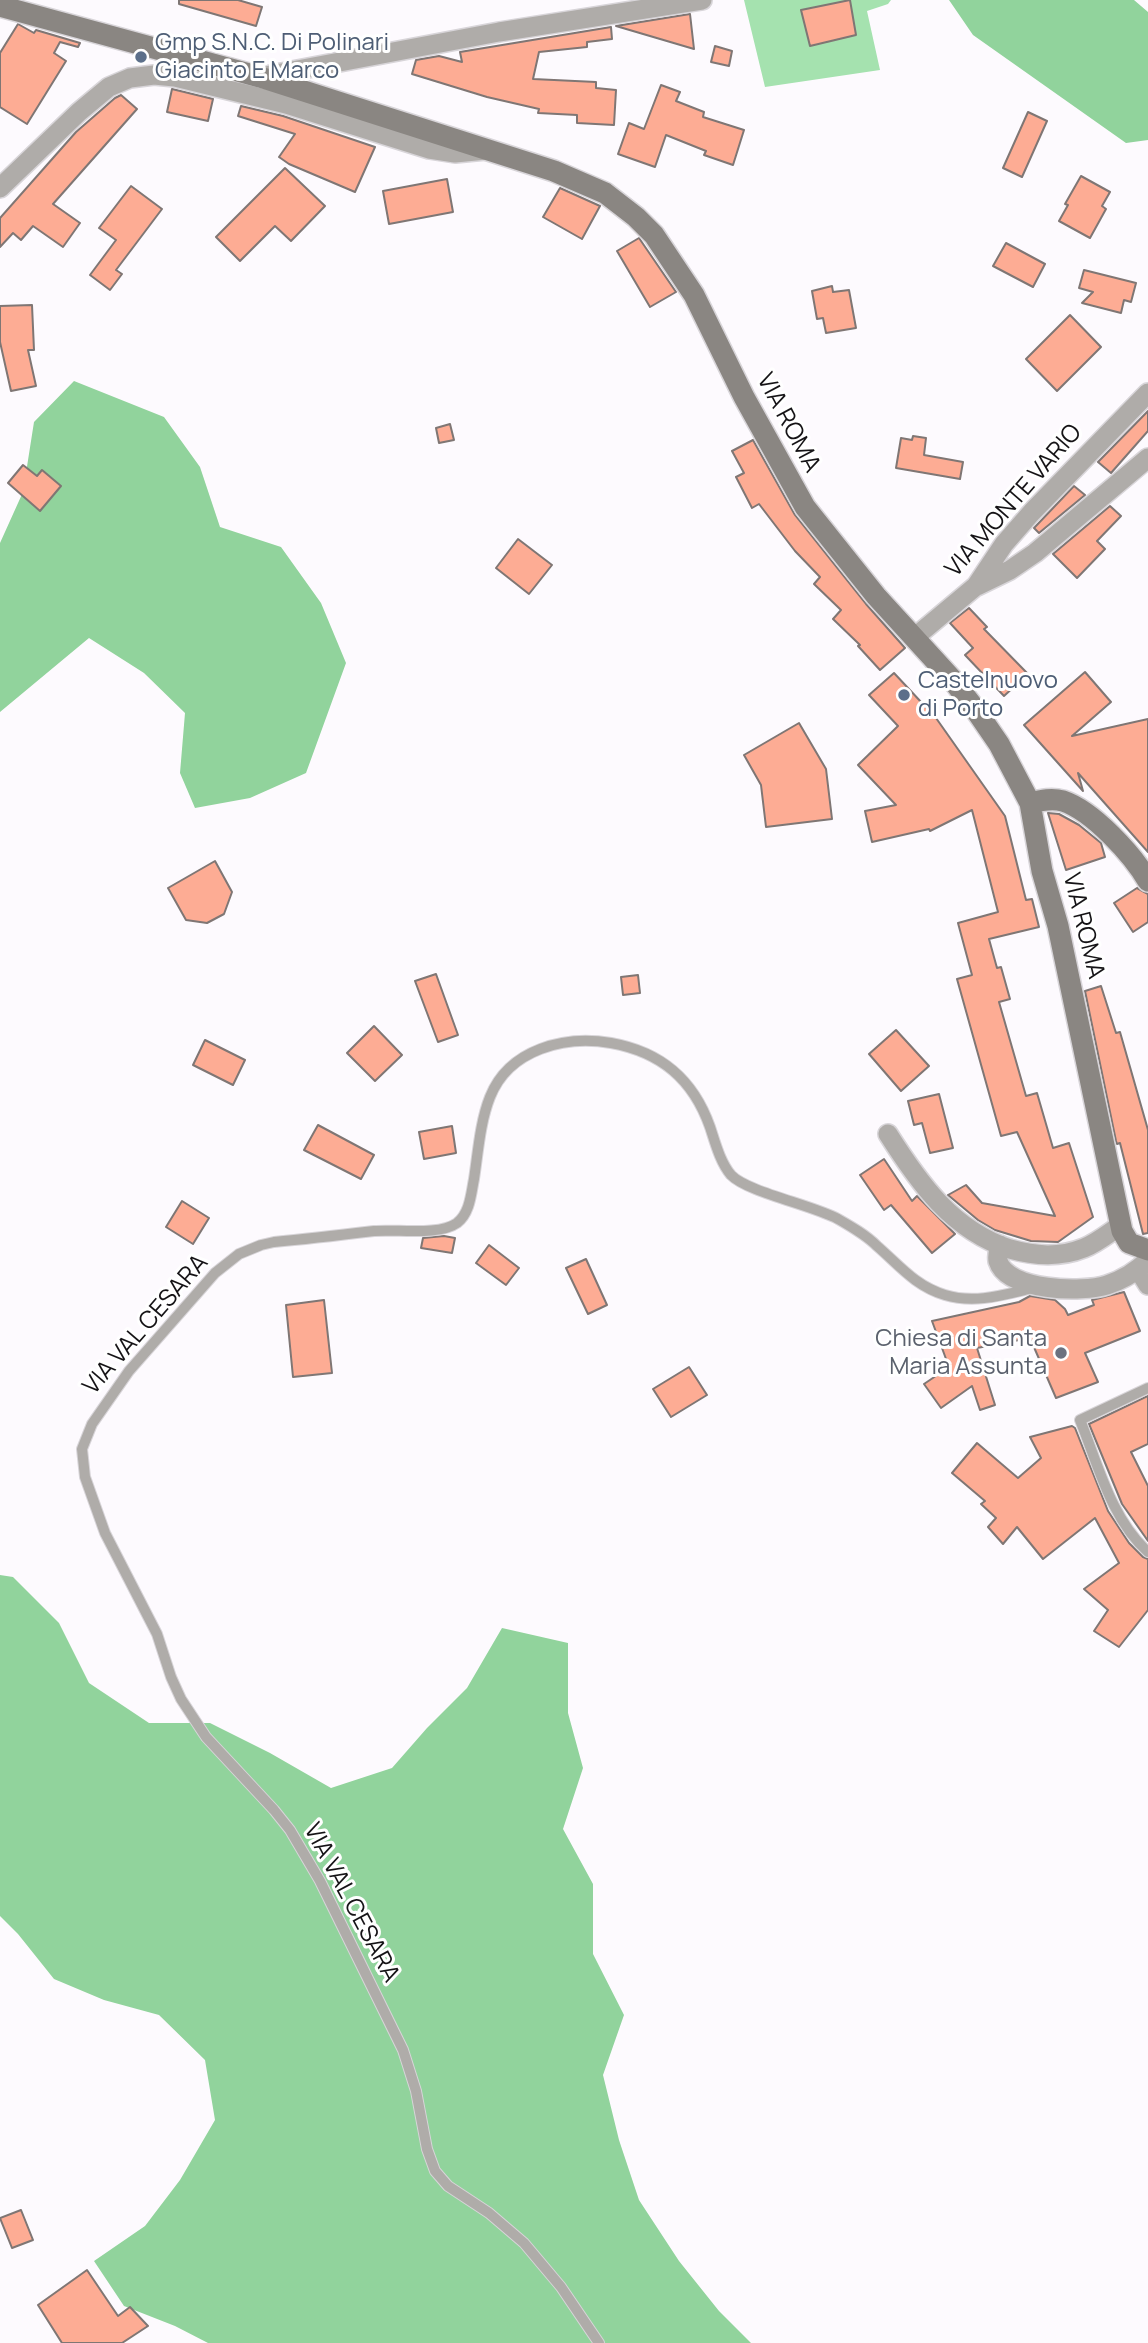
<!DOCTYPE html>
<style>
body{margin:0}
canvas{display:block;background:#fdfafe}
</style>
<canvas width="1148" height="2343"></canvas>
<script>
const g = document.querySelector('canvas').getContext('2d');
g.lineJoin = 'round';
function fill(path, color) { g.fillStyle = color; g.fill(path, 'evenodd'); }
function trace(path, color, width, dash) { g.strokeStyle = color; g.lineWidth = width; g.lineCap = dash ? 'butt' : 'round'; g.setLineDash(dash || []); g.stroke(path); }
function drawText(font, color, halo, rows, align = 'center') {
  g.font = font + ' Manrope,sans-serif'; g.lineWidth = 6; g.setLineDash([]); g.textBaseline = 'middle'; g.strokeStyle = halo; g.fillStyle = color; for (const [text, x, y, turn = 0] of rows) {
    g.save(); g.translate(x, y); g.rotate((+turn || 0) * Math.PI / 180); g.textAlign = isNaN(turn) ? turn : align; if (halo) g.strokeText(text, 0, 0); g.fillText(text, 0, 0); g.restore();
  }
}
fill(new Path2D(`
 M 744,0 L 891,0 L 888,4 L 867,11 L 880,70 L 765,87 Z`), '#a5e2af');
fill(new Path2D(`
 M 949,0 L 1134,0 L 1148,12 L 1148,140 L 1126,143 L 973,35 Z
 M 74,381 L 164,417 L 200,467 L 220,527 L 281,547 L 321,603 L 346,663 L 306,773 L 250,798 L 195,808 L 180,773 L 185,713 L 144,673 L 89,638 L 0,712 L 0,543 L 23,492 L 34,422 Z
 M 0,1575 L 13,1577 L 59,1623 L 89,1683 L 149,1723 L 210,1723 L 270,1753 L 331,1788 L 392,1768 L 427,1728 L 467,1688 L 502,1628 L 568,1643 L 568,1713 L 583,1768 L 563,1829 L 593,1884 L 593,1954 L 624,2015 L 603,2075 L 619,2140 L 639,2200 L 679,2261 L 719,2311 L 751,2343 L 208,2343 L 175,2326 L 124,2306 L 94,2261 L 145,2226 L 180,2180 L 215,2120 L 205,2060 L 159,2015 L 104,2000 L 54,1979 L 18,1934 L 0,1916 Z`), '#91d39c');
const building = new Path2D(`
 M 179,0 L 238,0 L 262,7 L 256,26 L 179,4 Z
 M 850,0 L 856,35 L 810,46 L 801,10 Z
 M 690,14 L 694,49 L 616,26 Z
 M 18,24 L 34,33 L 36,30 L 80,43 L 78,47 L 60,42 L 54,53 L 66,61 L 27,124 L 0,107 L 0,53 Z
 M 611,27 L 612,39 L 587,42 L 587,47 L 539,52 L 533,79 L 596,82 L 596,88 L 616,90 L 614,125 L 577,123 L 577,115 L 538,113 L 539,109 L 487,97 L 412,74 L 416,60 L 439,56 L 462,62 L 460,52 Z
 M 715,46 L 732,51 L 729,66 L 711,62 Z
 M 661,85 L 680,92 L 676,101 L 704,112 L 703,117 L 744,130 L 733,165 L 704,155 L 706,151 L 666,135 L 655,167 L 618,154 L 629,123 L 644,129 Z
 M 172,89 L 213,99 L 208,121 L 167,112 Z
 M 121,95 L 137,109 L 53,204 L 80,223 L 63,247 L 33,226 L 21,240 L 13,233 L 0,247 L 0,218 L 76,132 L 115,98 Z
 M 241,106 L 283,116 L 375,147 L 355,192 L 289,164 L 279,157 L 295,134 L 238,116 Z
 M 1028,112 L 1047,121 L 1022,177 L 1003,168 Z
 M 285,168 L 325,206 L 291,241 L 275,226 L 240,261 L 216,237 Z
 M 1081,176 L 1110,192 L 1102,206 L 1106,209 L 1090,238 L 1059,221 L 1068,205 L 1065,204 Z
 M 447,179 L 453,212 L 389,224 L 383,191 Z
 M 131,186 L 162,209 L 116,270 L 122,274 L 110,290 L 90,275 L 116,240 L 99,228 Z
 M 560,188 L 600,206 L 582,239 L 543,217 Z
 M 639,238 L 676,292 L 650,307 L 617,251 Z
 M 1006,243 L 1045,264 L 1033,287 L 993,266 Z
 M 1084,270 L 1136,283 L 1131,302 L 1124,300 L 1121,313 L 1082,303 L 1093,292 L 1079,288 Z
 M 832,286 L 833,292 L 849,290 L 856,328 L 826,333 L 823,318 L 817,319 L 812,291 Z
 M 32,305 L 34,350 L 28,350 L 36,386 L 11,391 L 0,342 L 0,306 Z
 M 1070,315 L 1101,347 L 1057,391 L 1026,359 Z
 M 1148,411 L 1148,431 L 1111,473 L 1098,462 Z
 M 450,424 L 454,440 L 439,443 L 436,428 Z
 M 913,436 L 926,438 L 924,455 L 963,462 L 960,479 L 896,468 L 901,438 L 912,440 Z
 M 753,440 L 795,515 L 866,604 L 905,648 L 880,670 L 858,646 L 860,645 L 833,619 L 841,610 L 814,584 L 820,577 L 795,551 L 759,504 L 752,508 L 736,477 L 744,473 L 732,451 Z
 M 23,465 L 37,476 L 42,470 L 61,486 L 40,511 L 8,483 Z
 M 1074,486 L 1085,495 L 1039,533 L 1034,528 Z
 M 1110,506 L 1121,516 L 1097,541 L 1105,549 L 1077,578 L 1053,554 Z
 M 518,539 L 552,565 L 529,594 L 496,568 Z
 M 969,608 L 987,627 L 984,629 L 1028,674 L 1004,696 L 965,655 L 973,648 L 950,623 Z
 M 1085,672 L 1111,702 L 1072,736 L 1148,719 L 1148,852 L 1078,773 L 1083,791 L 1024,725 Z
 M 894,673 L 936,718 L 1005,816 L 1026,900 L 1032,899 L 1039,927 L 989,939 L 997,968 L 1001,967 L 1010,999 L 999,1002 L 1026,1096 L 1037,1093 L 1053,1148 L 1069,1143 L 1093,1217 L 1058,1242 L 1031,1241 L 995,1230 L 978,1220 L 948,1195 L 966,1185 L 982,1203 L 1055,1216 L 1017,1132 L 1001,1136 L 957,979 L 972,975 L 958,923 L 998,912 L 972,810 L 930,831 L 929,829 L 872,842 L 865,811 L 896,805 L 858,765 L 898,726 L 869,695 Z
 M 799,723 L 826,769 L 832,819 L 766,827 L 761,785 L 744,755 Z
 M 1048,813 L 1059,814 L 1079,825 L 1101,843 L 1105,857 L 1066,870 Z
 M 215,861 L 232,892 L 224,914 L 207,923 L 186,920 L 168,888 Z
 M 1137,888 L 1148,894 L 1148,922 L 1133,932 L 1114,903 Z
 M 436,974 L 458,1035 L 438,1042 L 415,981 Z
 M 638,975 L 640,993 L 623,995 L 621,977 Z
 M 1101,986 L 1116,1033 L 1120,1032 L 1148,1130 L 1148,1233 L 1143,1234 L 1120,1143 L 1117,1144 L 1116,1141 L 1085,991 Z
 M 374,1026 L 402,1055 L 375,1081 L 347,1053 Z
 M 896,1030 L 929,1066 L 901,1091 L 869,1054 Z
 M 205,1040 L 245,1060 L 233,1085 L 193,1065 Z
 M 939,1094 L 953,1148 L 930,1153 L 922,1123 L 914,1125 L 908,1101 Z
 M 318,1125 L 374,1155 L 361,1179 L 304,1150 Z
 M 452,1126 L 456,1153 L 424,1159 L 419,1132 Z
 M 884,1159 L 912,1201 L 917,1196 L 955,1234 L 932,1253 L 891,1205 L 884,1210 L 860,1175 Z
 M 182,1201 L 209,1218 L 193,1244 L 166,1227 Z
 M 444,1236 L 455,1238 L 452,1253 L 421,1248 L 423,1238 Z
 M 489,1245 L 519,1268 L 506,1285 L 476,1263 Z
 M 586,1259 L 607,1305 L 588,1314 L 566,1268 Z
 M 1124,1292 L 1140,1331 L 1085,1353 L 1098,1382 L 1056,1398 L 1030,1338 L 977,1348 L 995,1405 L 980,1410 L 972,1386 L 941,1408 L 924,1384 L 949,1367 L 932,1321 L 1019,1302 L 1030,1296 L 1055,1300 L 1065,1309 L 1068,1315 L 1094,1305 L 1092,1300 Z
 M 324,1300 L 332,1373 L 293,1377 L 286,1305 Z
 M 689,1367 L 707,1395 L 671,1417 L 653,1389 Z
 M 1148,1396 L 1148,1444 L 1131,1452 L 1148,1486 L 1148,1541 L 1122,1504 L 1089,1424 Z
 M 1072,1426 L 1075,1428 L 1108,1511 L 1129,1543 L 1143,1557 L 1148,1559 L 1148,1610 L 1119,1647 L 1094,1631 L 1108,1610 L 1084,1589 L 1119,1563 L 1095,1518 L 1043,1559 L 1017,1527 L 1003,1544 L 988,1527 L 996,1518 L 981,1504 L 985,1501 L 952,1473 L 977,1443 L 1018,1478 L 1041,1458 L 1030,1437 Z
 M 21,2210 L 33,2240 L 12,2248 L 0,2218 Z
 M 87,2270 L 118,2316 L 130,2307 L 148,2326 L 122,2343 L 62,2343 L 38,2305 Z`);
fill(building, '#fdac94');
trace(building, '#7f7674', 2);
const lane = new Path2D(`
 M 1148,1388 L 1080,1420 C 1098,1464 1111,1519 1148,1552
 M 599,2343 L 561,2287 L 524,2243 L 489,2213 L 448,2186 L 435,2171 L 427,2149 L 416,2091 L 403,2050 L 320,1881 L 290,1830 L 274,1810 L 206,1737 L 181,1699 L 171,1677 L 157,1634 L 105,1533 L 85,1477 L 82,1449 L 92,1424 L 129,1371 L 215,1273 L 239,1254 L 261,1245 L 274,1242 C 307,1239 341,1235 374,1231 C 397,1229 439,1236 457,1223 C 470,1213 471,1194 474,1179 C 478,1153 480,1122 490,1097 C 509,1049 565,1035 611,1043 C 661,1052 693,1079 710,1127 C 715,1142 720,1162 731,1175 C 747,1192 812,1205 838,1219 C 852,1227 866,1235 877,1246 C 899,1265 915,1286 945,1295 C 975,1304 1003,1295 1033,1288`);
const street = new Path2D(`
 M 260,77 L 499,32 L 702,0
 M 0,188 L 79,112 L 109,87 L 130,78 L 154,75 L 175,77 L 286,104 L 429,149 L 455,153 L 486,150
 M 977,586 L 1010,570 L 1035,553 L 1148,458
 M 914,638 L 976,586 L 1004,544 L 1032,512 L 1148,393
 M 888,1134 C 919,1183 952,1230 1010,1249 C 1035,1256 1059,1258 1084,1248 C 1097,1243 1109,1233 1121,1225
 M 1000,1245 C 998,1251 997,1255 998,1261 C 1007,1291 1083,1293 1107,1285 C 1122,1280 1137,1271 1148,1260
 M 1138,1269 L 1148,1285`);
const secondary = new Path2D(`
 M 0,6 L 260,77 L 554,171 L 605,193 L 636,217 L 654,235 L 694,295 L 744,397 L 805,507 L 876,596 L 951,678 L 975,709 L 999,744 L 1030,803 L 1042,871 L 1058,926 L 1122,1231 L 1129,1243 L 1148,1250
 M 1030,803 C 1042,800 1052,798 1063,801 C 1093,811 1133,855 1148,881`);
trace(lane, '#d8d5d9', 12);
trace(street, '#d8d5d9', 22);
trace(secondary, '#d8d5d9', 24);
trace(lane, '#afaca9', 10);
trace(street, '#afaca9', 19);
trace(secondary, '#8a8682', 21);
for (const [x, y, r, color] of [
 [141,57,7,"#5c6f8a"],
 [904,695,7,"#5c6f8a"],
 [1061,1353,7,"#6b7280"]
]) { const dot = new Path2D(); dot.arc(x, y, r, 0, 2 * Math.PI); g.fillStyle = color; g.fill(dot); trace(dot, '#fff', 2.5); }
drawText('24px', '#4e5e75', '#fff', [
 ["Gmp S.N.C. Di Polinari",155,43],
 ["Giacinto E Marco",155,71],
 ["Castelnuovo",918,681],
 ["di Porto",918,709]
], 'left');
drawText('24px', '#151316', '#fff', [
 ["VIA ROMA",788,423,62],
 ["VIA MONTE VARIO",1014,501,-49],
 ["VIA ROMA",1083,926,76],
 ["VIA VAL CESARA",146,1325,-49],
 ["VIA VAL CESARA",351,1903,62]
]);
drawText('24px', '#5b616d', '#fff', [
 ["Chiesa di Santa",1047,1339],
 ["Maria Assunta",1047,1367]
], 'right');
</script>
